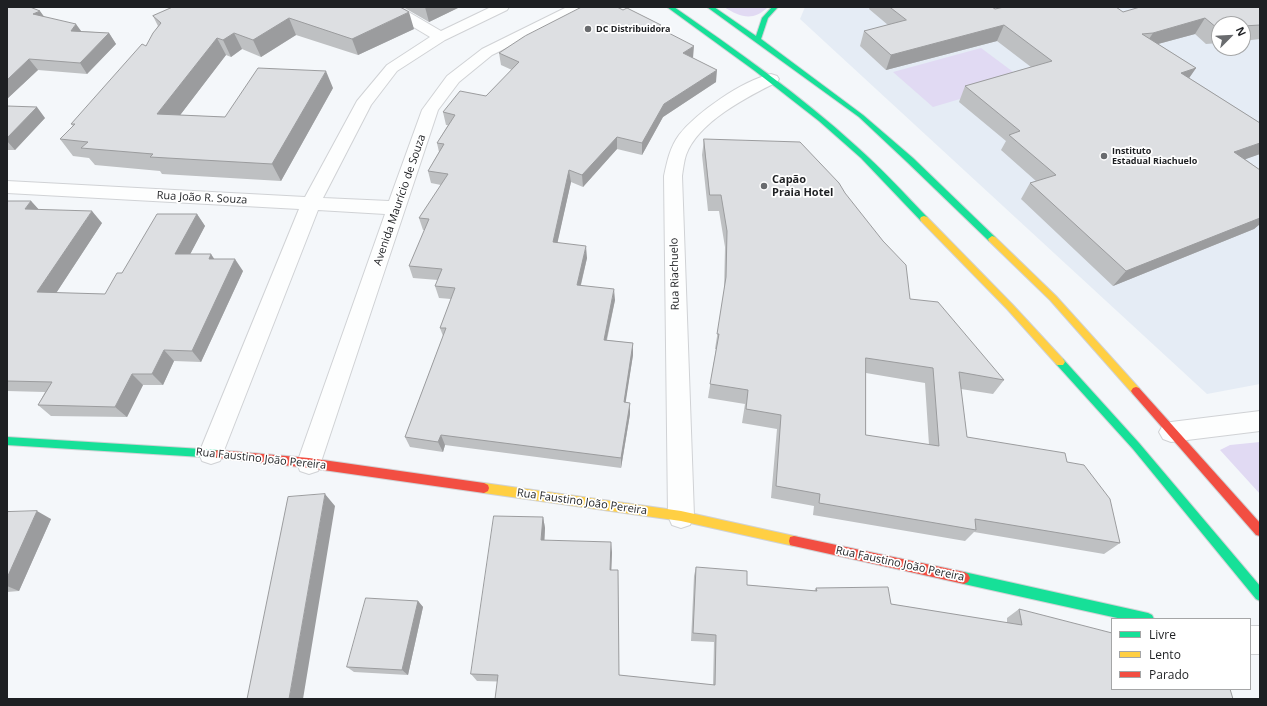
<!DOCTYPE html>
<meta charset="utf-8">
<style>
body{margin:0}
#map{position:relative;width:1267px;height:706px;overflow:hidden;background:#f4f7fa;font-family:"Open Sans",sans-serif}
canvas{display:block}
.frame{position:absolute;inset:0;border:8px solid #1e2023;pointer-events:none}
.legend{position:absolute;left:1111px;top:618px;width:140px;height:72px;box-sizing:border-box;background:#fff;border:1px solid #a5a6a7;margin:0;padding:5px 7px;list-style:none;font-size:12px;color:#1e2023}
.legend li{display:flex;align-items:center;gap:8px;height:20px}
.legend b{width:20px;border:1px solid #a5a6a7}
.north{position:absolute;left:1211px;top:16px;width:40px;height:40px;box-sizing:border-box;background:#fff;border:1px solid #a5a6a7;border-radius:50%;rotate:66deg;font-size:11px;font-weight:700;line-height:16px;text-align:center;color:#1e2023}
.north::after{content:'';display:block;margin:auto;width:14px;height:18px;background:#696b6e;clip-path:polygon(50% 0,100% 100%,50% 72%,0 100%)}
</style>
<div id="map">
<canvas width="1267" height="706"></canvas>
<div class="frame"></div>
<ul class="legend">
<li><b style="height:5px;background:#16e098"></b>Livre</li>
<li><b style="height:5px;background:#ffcf43"></b>Lento</li>
<li><b style="height:5px;background:#f24e42"></b>Parado</li>
</ul>
<div class="north">N</div>
</div>
<script>
const g = document.querySelector('canvas').getContext('2d');
g.lineJoin = 'round';
function fill(path, color) { g.fillStyle = color; g.fill(path, 'evenodd'); }
function trace(path, color, width, dash) { g.strokeStyle = color; g.lineWidth = width; g.lineCap = dash ? 'butt' : 'round'; g.setLineDash(dash || []); g.stroke(path); }
function drawText(font, color, halo, rows, align = 'center') {
  g.font = font + ' "Open Sans",sans-serif'; g.lineWidth = 3.5; g.setLineDash([]); g.textBaseline = 'middle'; g.strokeStyle = halo; g.fillStyle = color; for (const [text, x, y, turn = 0] of rows) {
    g.save(); g.translate(x, y); g.rotate((+turn || 0) * Math.PI / 180); g.textAlign = isNaN(turn) ? turn : align; if (halo) g.strokeText(text, 0, 0); g.fillText(text, 0, 0); g.restore();
  }
}
fill(new Path2D(`
 M 805,7 L 1260,7 L 1260,384 L 1207,394 L 800,19 ZM 1219,24 L 1243,24 L 1243,48 L 1219,48 Z`), '#e5ecf5');
fill(new Path2D(`
 M 724,7 L 768,7 C 753,22 740,17 724,7 Z
 M 981,48 L 1024,80 L 933,107 L 893,72 Z
 M 1260,442 L 1260,494 L 1220,450 L 1230,445 Z`), '#e1daf3');
const street = new Path2D(`
 M 383,7 L 400,7 L 441,31 L 491,7 L 509,7 L 507,10 L 445,40 L 397,71 L 371,105 L 323,198 L 389,201 L 422,110 L 447,76 L 482,49 L 567,7 L 585,7 L 583,10 L 492,55 L 459,82 L 438,110 L 318,471 L 309,474 L 300,471 L 297,463 L 385,214 L 318,210 L 223,453 L 220,461 L 211,464 L 202,461 L 199,453 L 299,209 L 7,193 L 7,181 L 305,197 L 357,101 L 387,65 L 430,37 L 385,10 Z
 M 771,74 L 777,76 L 779,79 L 777,82 C 747,97 698,122 686,155 C 684,161 683,169 682,176 L 694,516 L 690,525 L 681,528 L 672,525 L 668,516 L 664,176 C 667,162 670,147 679,135 C 697,112 742,81 771,74 Z
 M 1260,411 L 1260,431 L 1171,442 L 1163,439 L 1159,432 L 1163,425 L 1171,422 Z
 M 1250,626 L 1260,626 L 1260,654 L 1250,654 Z`);
const fast = new Path2D(`
 M 667,7 L 674,7 C 736,50 799,94 856,146 C 881,168 904,193 927,217 L 928,219 L 927,221 L 921,221 L 861,158 L 819,121 L 755,71 Z
 M 707,7 L 714,7 L 756,36 L 762,18 L 772,7 L 778,7 L 768,18 L 761,39 L 863,115 L 913,158 L 995,237 L 996,239 L 995,241 L 989,241 L 907,162 L 859,117 Z
 M 1060,358 L 1063,359 L 1139,443 L 1260,586 L 1260,601 L 1256,599 L 1133,449 L 1057,365 L 1055,362 L 1057,359 Z
 M 7,437 L 218,450 L 222,451 L 223,454 L 222,457 L 218,458 L 7,445 Z
 M 964,572 L 1148,613 L 1152,615 L 1154,619 L 1122,619 L 964,584 L 960,582 L 958,578 L 960,574 Z`);
const slow = new Path2D(`
 M 924,216 L 927,217 L 1013,305 L 1063,359 L 1065,362 L 1063,365 L 1057,365 L 1007,309 L 921,221 L 920,219 L 921,217 Z
 M 992,236 L 995,237 L 1056,296 L 1139,388 L 1141,391 L 1139,394 L 1136,395 L 1133,394 L 1050,300 L 989,241 L 988,239 Z
 M 484,483 L 681,511 L 794,536 L 798,537 L 799,541 L 798,545 L 794,546 L 681,521 L 484,493 L 480,491 L 479,488 L 480,485 Z`);
const jam = new Path2D(`
 M 1136,387 L 1139,388 L 1260,523 L 1260,536 L 1256,535 L 1133,394 L 1131,391 L 1133,388 Z
 M 218,450 L 309,458 L 484,483 L 488,485 L 489,488 L 488,491 L 484,493 L 309,468 L 218,458 L 214,457 L 213,454 L 214,451 Z
 M 794,536 L 964,572 L 968,574 L 970,578 L 968,582 L 964,584 L 794,546 L 790,545 L 789,541 L 790,537 Z`);
trace(street, '#d0d2d5', 2);
trace(fast, '#d0d2d5', 2);
trace(slow, '#d0d2d5', 2);
trace(jam, '#d0d2d5', 2);
fill(street, '#fdfefe');
fill(fast, '#16e098');
fill(slow, '#ffcf43');
fill(jam, '#f24e42');
fill(new Path2D(`
 M 7,7 L 45,17 L 81,31 L 109,33 L 116,44 L 87,74 L 38,70 L 7,99 Z
 M 173,7 L 414,29 L 358,55 L 296,35 L 261,57 L 242,49 L 231,57 L 226,55 L 180,115 L 225,117 L 333,88 L 281,181 L 162,174 L 160,171 L 95,165 L 89,158 L 73,156 L 60,139 L 73,126 L 71,124 L 146,46 L 158,26 L 153,16 Z
 M 403,7 L 460,7 L 429,22 Z
 M 870,7 L 992,7 L 995,9 L 1123,12 L 1260,7 L 1260,39 L 1243,41 L 1243,24 L 1219,24 L 1219,43 L 1206,44 L 1195,34 L 1158,44 L 1196,68 L 1189,78 L 1260,123 L 1260,154 L 1245,159 L 1260,170 L 1260,224 L 1254,229 L 1113,286 L 1021,199 L 1030,183 L 1036,181 L 1001,150 L 1006,141 L 959,102 L 965,86 L 1031,67 L 997,41 L 886,70 L 860,46 L 864,31 L 888,25 L 869,9 Z
 M 623,10 L 661,25 L 661,29 L 693,58 L 716,82 L 663,117 L 642,155 L 617,149 L 583,187 L 571,182 L 557,243 L 587,258 L 581,285 L 615,300 L 607,340 L 633,343 L 633,355 L 625,403 L 630,414 L 621,468 L 445,445 L 443,452 L 410,447 L 405,437 L 443,336 L 440,328 L 451,299 L 439,298 L 435,286 L 438,280 L 413,278 L 409,266 L 425,230 L 423,230 L 419,218 L 441,185 L 431,183 L 428,171 L 439,152 L 437,143 L 448,125 L 446,125 L 443,112 L 486,96 L 512,70 L 501,65 L 499,53 Z
 M 7,106 L 45,118 L 15,150 L 7,150 Z
 M 704,139 L 910,299 L 1004,380 L 993,394 L 961,389 L 967,437 L 1067,462 L 1120,543 L 1104,554 L 974,532 L 965,541 L 813,515 L 814,506 L 771,498 L 777,429 L 742,423 L 745,404 L 708,398 L 716,349 L 715,349 L 724,292 L 725,247 L 719,211 L 708,211 L 702,155 ZM 866,373 L 925,383 L 929,445 L 866,435 Z
 M 7,201 L 31,201 L 39,210 L 102,223 L 56,293 L 105,294 L 122,273 L 197,214 L 205,226 L 190,254 L 214,259 L 243,271 L 201,362 L 174,361 L 163,385 L 143,385 L 127,417 L 51,416 L 38,405 L 45,392 L 7,391 Z
 M 7,512 L 51,519 L 19,591 L 7,592 Z
 M 543,517 L 545,528 L 544,540 L 612,552 L 611,570 L 618,570 L 619,675 L 713,685 L 714,642 L 691,641 L 694,576 L 696,567 L 747,585 L 814,591 L 816,588 L 891,604 L 1007,623 L 1007,618 L 1019,609 L 1233,699 L 477,681 L 471,674 Z
 M 418,601 L 423,607 L 408,675 L 354,672 L 347,667 Z`), '#bec0c2');
fill(new Path2D(`
 M 425,7 L 460,7 L 429,22 Z
 M 40,11 L 48,22 L 33,14 Z
 M 409,12 L 414,29 L 358,55 L 352,39 Z
 M 289,18 L 296,35 L 261,57 L 253,40 Z
 M 1205,18 L 1195,34 L 1143,48 L 1153,33 Z
 M 76,24 L 84,35 L 71,31 Z
 M 1004,25 L 997,41 L 886,70 L 891,55 Z
 M 109,33 L 116,44 L 87,74 L 80,63 Z
 M 234,33 L 242,49 L 231,57 L 223,40 Z
 M 217,38 L 226,55 L 168,131 L 157,114 Z
 M 694,46 L 693,58 L 683,53 Z
 M 29,59 L 38,70 L 7,99 L 7,80 Z
 M 1196,68 L 1185,84 L 1181,73 Z
 M 717,70 L 716,82 L 663,117 L 642,155 L 642,143 L 664,104 Z
 M 326,71 L 333,88 L 281,181 L 272,164 Z
 M 37,107 L 45,118 L 15,150 L 7,141 L 7,138 Z
 M 617,137 L 617,149 L 583,187 L 582,175 Z
 M 1260,143 L 1260,154 L 1221,168 L 1234,152 Z
 M 569,170 L 571,182 L 555,254 L 553,242 Z
 M 31,201 L 42,213 L 25,209 Z
 M 92,211 L 102,223 L 49,304 L 37,292 Z
 M 1260,213 L 1260,224 L 1254,229 L 1113,286 L 1126,271 Z
 M 197,214 L 205,226 L 184,266 L 175,254 Z
 M 586,246 L 587,258 L 578,296 L 577,285 Z
 M 211,254 L 219,266 L 209,259 Z
 M 235,259 L 243,271 L 201,362 L 192,351 Z
 M 614,289 L 615,300 L 604,351 L 604,340 Z
 M 633,343 L 633,355 L 624,413 L 624,402 Z
 M 164,350 L 174,361 L 163,385 L 152,374 Z
 M 132,374 L 143,385 L 127,417 L 115,407 Z
 M 630,403 L 630,414 L 621,468 L 621,458 Z
 M 441,435 L 445,445 L 443,452 L 438,442 Z
 M 325,494 L 335,506 L 303,699 L 289,699 Z
 M 37,511 L 51,519 L 19,591 L 7,586 L 7,578 Z
 M 543,517 L 545,528 L 544,550 L 541,540 Z
 M 611,542 L 612,552 L 611,579 L 610,570 Z
 M 418,601 L 423,607 L 408,675 L 402,670 Z`), '#9b9c9e');
const building = new Path2D(`
 M 7,7 L 30,7 L 40,11 L 33,14 L 76,24 L 71,31 L 109,33 L 80,63 L 29,59 L 7,80 Z
 M 173,7 L 400,7 L 409,12 L 352,39 L 289,18 L 253,40 L 234,33 L 223,40 L 217,38 L 157,114 L 225,117 L 258,68 L 326,71 L 272,164 L 150,157 L 153,154 L 81,148 L 88,142 L 60,139 L 75,124 L 71,124 L 142,44 L 146,46 L 153,33 L 161,23 L 153,16 Z
 M 582,7 L 617,7 L 623,10 L 627,8 L 661,25 L 657,27 L 694,46 L 683,53 L 717,70 L 664,104 L 642,143 L 617,137 L 582,175 L 569,170 L 553,242 L 586,246 L 577,285 L 614,289 L 604,340 L 633,343 L 624,402 L 630,403 L 621,458 L 441,435 L 438,442 L 405,437 L 446,328 L 440,328 L 455,288 L 435,286 L 442,269 L 409,266 L 429,219 L 419,218 L 448,174 L 428,171 L 444,144 L 437,143 L 455,115 L 443,112 L 460,91 L 486,96 L 519,62 L 499,53 L 525,36 Z
 M 890,7 L 992,7 L 995,9 L 1004,7 L 1116,7 L 1123,12 L 1140,7 L 1260,7 L 1260,25 L 1243,26 L 1243,24 L 1219,24 L 1219,28 L 1217,28 L 1205,18 L 1153,33 L 1142,34 L 1196,68 L 1181,73 L 1260,123 L 1260,143 L 1234,152 L 1260,170 L 1260,218 L 1126,271 L 1030,183 L 1056,175 L 1009,135 L 1020,131 L 965,86 L 1052,61 L 1004,25 L 891,55 L 864,31 L 906,20 Z
 M 7,106 L 37,107 L 7,138 Z
 M 704,139 L 800,142 L 839,183 L 845,193 L 883,241 L 906,265 L 910,299 L 938,302 L 1004,380 L 959,372 L 967,437 L 1065,453 L 1067,462 L 1084,465 L 1110,499 L 1120,543 L 975,519 L 976,530 L 819,503 L 820,494 L 776,486 L 781,415 L 746,409 L 748,390 L 710,384 L 719,334 L 717,334 L 726,277 L 727,231 L 721,195 L 710,195 ZM 866,358 L 933,368 L 939,446 L 866,435 Z
 M 7,201 L 31,201 L 25,209 L 92,211 L 37,292 L 105,294 L 117,273 L 122,273 L 157,214 L 197,214 L 175,254 L 211,254 L 209,259 L 235,259 L 192,351 L 164,350 L 152,374 L 132,374 L 115,407 L 38,405 L 52,382 L 7,381 Z
 M 325,494 L 289,699 L 247,699 L 288,497 Z
 M 37,511 L 7,578 L 7,512 Z
 M 494,516 L 543,517 L 541,540 L 611,542 L 610,570 L 618,570 L 619,675 L 715,685 L 716,635 L 693,633 L 696,567 L 747,571 L 747,585 L 817,591 L 816,588 L 888,587 L 891,604 L 1022,625 L 1019,609 L 1112,633 L 1112,689 L 1230,689 L 1233,699 L 495,699 L 498,675 L 471,674 Z
 M 366,598 L 418,601 L 402,670 L 347,667 Z`);
fill(building, '#dddfe2');
trace(building, '#9b9c9e', 1);
for (const [x, y, r, color] of [
 [588,29,4,"#696b6e"],
 [1104,156,4,"#696b6e"],
 [764,186,4,"#696b6e"]
]) { const dot = new Path2D(); dot.arc(x, y, r, 0, 2 * Math.PI); g.fillStyle = color; g.fill(dot); trace(dot, '#fff', 1.5); }
drawText('bold 9px', '#1e2023', '#fff', [
 ["DC Distribuidora",596,29],
 ["Instituto",1112,151],
 ["Estadual Riachuelo",1112,161]
], 'left');
drawText('bold 11px', '#1e2023', '#fff', [
 ["Capão",772,180],
 ["Praia Hotel",772,193]
], 'left');
drawText('11px', '#1e2023', '#fff', [
 ["Rua João R. Souza",202,198,3],
 ["Avenida Maurício de Souza",400,200,-71],
 ["Rua Riachuelo",675,274,-91],
 ["Rua Faustino João Pereira",261,459,6],
 ["Rua Faustino João Pereira",582,502,8],
 ["Rua Faustino João Pereira",900,564,12]
]);
</script>
